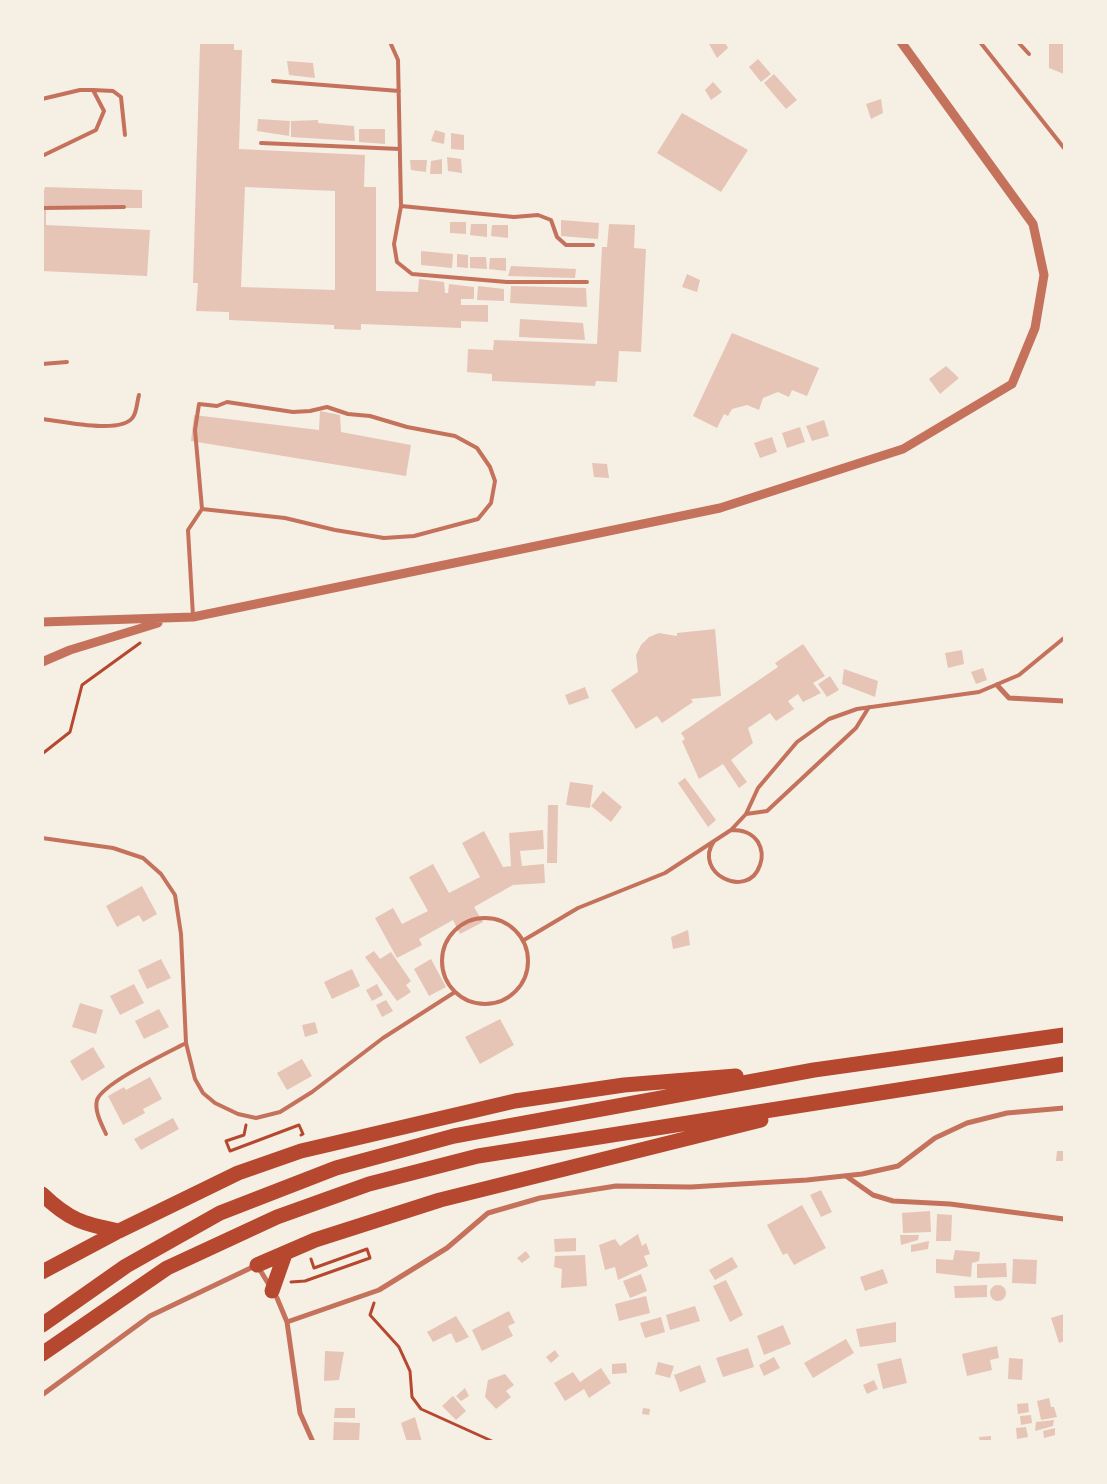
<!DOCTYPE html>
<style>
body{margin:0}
#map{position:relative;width:1107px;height:1484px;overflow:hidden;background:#f6efe4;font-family:Inter,sans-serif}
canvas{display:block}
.frame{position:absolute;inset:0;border:44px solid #f6efe4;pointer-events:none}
</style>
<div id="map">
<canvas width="1107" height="1484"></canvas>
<div class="frame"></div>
</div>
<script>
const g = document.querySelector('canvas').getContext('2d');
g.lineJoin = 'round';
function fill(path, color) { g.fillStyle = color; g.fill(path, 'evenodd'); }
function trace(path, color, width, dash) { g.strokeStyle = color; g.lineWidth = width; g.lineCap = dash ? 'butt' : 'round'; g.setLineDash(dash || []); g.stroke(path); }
fill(new Path2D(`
 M 208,42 L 234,42 L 234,50 L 242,50 L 239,149 L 365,155 L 364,187 L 376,187 L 376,291 L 418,292 L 419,279 L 444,282 L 445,293 L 448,293 L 449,284 L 474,287 L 474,299 L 461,299 L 461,305 L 488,305 L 488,322 L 461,321 L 461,328 L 361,324 L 361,330 L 334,329 L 334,325 L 229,320 L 229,312 L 196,311 L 198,283 L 193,283 L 200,44 ZM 245,187 L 335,191 L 335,290 L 241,287 Z
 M 708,42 L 725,42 L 728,48 L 717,58 Z
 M 1049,42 L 1064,42 L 1064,74 L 1049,68 Z
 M 758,59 L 771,74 L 761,82 L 749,67 Z
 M 287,61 L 313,63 L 315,78 L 289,75 Z
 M 774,74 L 797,100 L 786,109 L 764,83 Z
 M 713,82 L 722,92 L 711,100 L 705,90 Z
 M 881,99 L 883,113 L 871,119 L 866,104 Z
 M 682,113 L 748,150 L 721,192 L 657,153 Z
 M 258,119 L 290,121 L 289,136 L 257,131 Z
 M 318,120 L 318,123 L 354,126 L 355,141 L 291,137 L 291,121 Z
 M 359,129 L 385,129 L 385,144 L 359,142 Z
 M 435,130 L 445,133 L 444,144 L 431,141 Z
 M 451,133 L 464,135 L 464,150 L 451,149 Z
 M 447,157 L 461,159 L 462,173 L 448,171 Z
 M 442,159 L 442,174 L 430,174 L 431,161 Z
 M 410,160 L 427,160 L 426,172 L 411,170 Z
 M 45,187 L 142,190 L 142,208 L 46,208 L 46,225 L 150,230 L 147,276 L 42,271 L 42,198 Z
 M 561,220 L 599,223 L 598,239 L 561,236 Z
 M 450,222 L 466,222 L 466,234 L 450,233 Z
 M 471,224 L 487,224 L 487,237 L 470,235 Z
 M 609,224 L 635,225 L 634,248 L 646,249 L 641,352 L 619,351 L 617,382 L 596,381 L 595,386 L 492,381 L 492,374 L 467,372 L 468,349 L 493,350 L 494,340 L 597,344 L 602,247 L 607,247 Z
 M 492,225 L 508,225 L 508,238 L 491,236 Z
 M 421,251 L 453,254 L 452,268 L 421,265 Z
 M 457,254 L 468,255 L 468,268 L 457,267 Z
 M 470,257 L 486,257 L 487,269 L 470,268 Z
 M 490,258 L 506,258 L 506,271 L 489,269 Z
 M 511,266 L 576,269 L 575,278 L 508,276 Z
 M 687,274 L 700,280 L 697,292 L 682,287 Z
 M 478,286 L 504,289 L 504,301 L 477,300 Z
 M 511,286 L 586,288 L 587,307 L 510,303 Z
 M 520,319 L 583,323 L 585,340 L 519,337 Z
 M 732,333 L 819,368 L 807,396 L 792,390 L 789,397 L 778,392 L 763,398 L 759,410 L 747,405 L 732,409 L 728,416 L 724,414 L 717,428 L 693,416 Z
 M 946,366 L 959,378 L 940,394 L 929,379 Z
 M 320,411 L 340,415 L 341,432 L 411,445 L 406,476 L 191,441 L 194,415 L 319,430 Z
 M 824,420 L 829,436 L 812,441 L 806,426 Z
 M 800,427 L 805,442 L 787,448 L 782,433 Z
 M 772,437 L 777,452 L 760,458 L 754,443 Z
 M 592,463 L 607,464 L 609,478 L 594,477 Z
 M 715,629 L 721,696 L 691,699 L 693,702 L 662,723 L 657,716 L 636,729 L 611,690 L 638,672 L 636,655 L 641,645 L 649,637 L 659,633 L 677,636 L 677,633 Z
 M 803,644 L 825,676 L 813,683 L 821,693 L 803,702 L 798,694 L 788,701 L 794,709 L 776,721 L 770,713 L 748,728 L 753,743 L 731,760 L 747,782 L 739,788 L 723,764 L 699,779 L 682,741 L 685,739 L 681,733 L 778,667 L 775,663 Z
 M 962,650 L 964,664 L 948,668 L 945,653 Z
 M 983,668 L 987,680 L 976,684 L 971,672 Z
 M 844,669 L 878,681 L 875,697 L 842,684 Z
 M 830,676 L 839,690 L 827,697 L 818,684 Z
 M 585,687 L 589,698 L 569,705 L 565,695 Z
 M 685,778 L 716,820 L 708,827 L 678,783 Z
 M 570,782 L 593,785 L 590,808 L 566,805 Z
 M 603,791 L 622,807 L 611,822 L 591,806 Z
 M 548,805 L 558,805 L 557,863 L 547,863 Z
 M 543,830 L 544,849 L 520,851 L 522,866 L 544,864 L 545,883 L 513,885 L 474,907 L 483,922 L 460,934 L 453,920 L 419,939 L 422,945 L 397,958 L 375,918 L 393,908 L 402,924 L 428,911 L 409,877 L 433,864 L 449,893 L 480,877 L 462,843 L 484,831 L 503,867 L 511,866 L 509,833 Z
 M 142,886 L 157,914 L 143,922 L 139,915 L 117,927 L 106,906 Z
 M 688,930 L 690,945 L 673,949 L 671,937 Z
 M 374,951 L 380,959 L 391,952 L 411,981 L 406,985 L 411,992 L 397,1001 L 365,957 Z
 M 161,959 L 171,978 L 147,989 L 138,970 Z
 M 431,959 L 446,987 L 429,996 L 414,969 Z
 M 352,969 L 360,986 L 332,999 L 324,982 Z
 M 134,984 L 144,1003 L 120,1015 L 110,996 Z
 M 377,984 L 383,995 L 372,1001 L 366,990 Z
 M 386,1000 L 393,1011 L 382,1017 L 376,1005 Z
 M 80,1003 L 103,1010 L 96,1034 L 72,1027 Z
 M 159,1009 L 169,1027 L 144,1039 L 135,1021 Z
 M 500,1019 L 514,1045 L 480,1064 L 465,1037 Z
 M 315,1022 L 318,1033 L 305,1037 L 302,1025 Z
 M 93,1047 L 105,1067 L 82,1081 L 70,1061 Z
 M 302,1059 L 312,1076 L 287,1090 L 277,1073 Z
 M 150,1077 L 162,1099 L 143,1109 L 145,1113 L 123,1125 L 108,1096 L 124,1087 L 126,1090 Z
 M 173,1118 L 179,1129 L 141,1150 L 134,1139 Z
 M 1057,1151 L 1064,1151 L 1064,1161 L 1056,1161 Z
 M 821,1190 L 832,1212 L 821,1217 L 810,1195 Z
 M 802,1205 L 826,1248 L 794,1265 L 787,1253 L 783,1255 L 767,1225 Z
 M 930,1211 L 931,1232 L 903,1233 L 902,1213 Z
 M 937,1214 L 952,1215 L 951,1241 L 936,1241 Z
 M 638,1234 L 642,1246 L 646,1243 L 650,1254 L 644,1256 L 648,1266 L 618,1280 L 615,1267 L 605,1270 L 599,1245 L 615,1239 L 620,1246 Z
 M 900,1235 L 919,1235 L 918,1240 L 901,1245 Z
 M 576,1238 L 576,1251 L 555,1252 L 554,1239 Z
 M 929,1241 L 928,1249 L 911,1252 L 911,1245 Z
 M 955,1250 L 980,1252 L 979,1261 L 972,1263 L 971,1277 L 936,1273 L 936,1259 L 953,1260 Z
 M 526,1251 L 530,1257 L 522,1263 L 517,1258 Z
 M 585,1255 L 587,1286 L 561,1288 L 562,1269 L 554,1267 L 555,1256 Z
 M 732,1257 L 738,1267 L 715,1280 L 709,1270 Z
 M 1013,1259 L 1037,1260 L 1036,1284 L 1012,1283 Z
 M 1006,1263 L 1007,1277 L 977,1278 L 977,1264 Z
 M 883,1269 L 888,1283 L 865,1291 L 860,1277 Z
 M 641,1274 L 647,1291 L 630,1298 L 623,1281 Z
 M 726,1280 L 743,1315 L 730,1322 L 713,1286 Z
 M990 1293a8 8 0 1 1 16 0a8 8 0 1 1-16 0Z
 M 987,1285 L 987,1297 L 955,1298 L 954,1286 Z
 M 646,1296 L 650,1313 L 619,1321 L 615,1304 Z
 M 695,1306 L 700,1321 L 670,1330 L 666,1315 Z
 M 509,1311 L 515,1323 L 508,1326 L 513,1336 L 482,1351 L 472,1330 Z
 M 1064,1314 L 1064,1341 L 1059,1343 L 1051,1318 Z
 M 456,1316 L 469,1337 L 456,1343 L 451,1333 L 433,1342 L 427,1332 Z
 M 661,1317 L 665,1332 L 645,1338 L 640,1323 Z
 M 896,1322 L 896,1342 L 860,1347 L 856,1329 Z
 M 783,1325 L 791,1344 L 764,1355 L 757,1336 Z
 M 846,1339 L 854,1353 L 813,1378 L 804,1363 Z
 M 997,1346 L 999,1358 L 990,1360 L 992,1370 L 967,1376 L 962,1354 Z
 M 748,1348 L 754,1367 L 723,1377 L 716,1358 Z
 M 555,1350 L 559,1356 L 551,1363 L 546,1357 Z
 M 325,1351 L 344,1352 L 339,1380 L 324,1381 Z
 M 774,1357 L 780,1368 L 764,1376 L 759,1365 Z
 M 901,1358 L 907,1383 L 883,1389 L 877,1364 Z
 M 1009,1358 L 1023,1359 L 1022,1380 L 1008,1379 Z
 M 658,1362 L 674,1366 L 670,1378 L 655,1374 Z
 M 626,1363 L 627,1373 L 612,1374 L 612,1364 Z
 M 700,1365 L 706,1382 L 680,1392 L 674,1375 Z
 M 601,1368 L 611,1383 L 589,1398 L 584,1389 L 565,1401 L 554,1383 L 573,1372 L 580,1382 Z
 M 505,1374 L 514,1385 L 506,1391 L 511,1397 L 496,1409 L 485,1397 L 488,1380 Z
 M 874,1380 L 878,1389 L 867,1394 L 863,1385 Z
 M 465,1388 L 469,1396 L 461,1401 L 456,1396 Z
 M 453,1396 L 466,1411 L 456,1420 L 442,1406 Z
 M 1049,1398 L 1051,1407 L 1054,1407 L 1057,1417 L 1041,1420 L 1037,1401 Z
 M 1028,1403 L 1029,1412 L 1018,1414 L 1017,1404 Z
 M 335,1408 L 355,1408 L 355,1418 L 334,1418 Z
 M 643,1408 L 650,1409 L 649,1415 L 642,1414 Z
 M 1031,1415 L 1032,1423 L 1021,1425 L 1020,1416 Z
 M 415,1417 L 422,1442 L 407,1442 L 401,1423 Z
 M 1054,1420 L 1053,1426 L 1035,1431 L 1036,1422 Z
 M 334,1422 L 360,1423 L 359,1442 L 333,1442 Z
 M 1026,1427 L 1028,1437 L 1017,1439 L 1016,1428 Z
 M 1055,1428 L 1055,1435 L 1044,1438 L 1043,1431 Z
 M 991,1436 L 991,1442 L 980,1442 L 979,1437 Z`), '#e6c5b7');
trace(new Path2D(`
 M 42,754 L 70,732 L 82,685 L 140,643
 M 246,1125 L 244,1135 L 226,1141 L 230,1151 L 299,1125 L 303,1134 L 301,1135
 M 291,1282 L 305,1281 L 370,1258 L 367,1249 L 314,1268 L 311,1259
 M 374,1303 L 370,1315 L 399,1347 L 410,1371 L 412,1397 L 421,1409 L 494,1442`), '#b5482f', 3);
trace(new Path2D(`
 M 390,42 L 398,60 L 401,206 L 394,244 L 397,262 L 412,274 L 507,282 L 587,282
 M 980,42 L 1064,148
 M 1018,42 L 1029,54
 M 273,81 L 399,91
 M 93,90 L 113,91 L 121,97 L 125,135
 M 42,99 L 80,90 L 93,90 L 104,111 L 96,130 L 42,156
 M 261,143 L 400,149
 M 401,206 L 514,217 L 538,215 L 551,220 L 557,237 L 566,245 L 593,245
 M 42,208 L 124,207
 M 42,364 L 67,362
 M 42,419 C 61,421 122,435 133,417 C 137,412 137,401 139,395
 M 193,616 L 188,530 L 202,509 L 195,430 L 199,404 L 217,406 L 227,402 L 293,412 L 310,411 L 327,407 L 348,414 L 370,416 L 407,427 L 455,436 L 477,448 L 490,467 L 495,481 L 491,503 L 478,519 L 414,536 L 384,538 L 335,530 L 285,518 L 202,509
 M 746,814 L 767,811 L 856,728 L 869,707
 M 42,838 L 113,848 L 143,858 L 161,874 L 175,895 L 181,934 L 186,1043 L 195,1079 L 203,1093 L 215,1103 L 238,1114 L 256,1118 L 280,1112 L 312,1092 L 383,1038 L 455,992
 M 714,841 C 692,873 748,901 760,865 C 763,857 762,849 758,842 C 751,832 742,830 731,830
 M442 961a43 43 0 1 1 86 0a43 43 0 1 1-86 0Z
 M 524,940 L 578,908 L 665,873 L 731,830 L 746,814 L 758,788 L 797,742 L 829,719 L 857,709 L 979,692 L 1019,675 L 1064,638
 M 106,1134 C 102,1125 94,1111 97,1100 C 103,1083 167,1053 186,1043`), '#c5725c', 4);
trace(new Path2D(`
 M 997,685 L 1009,698 L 1064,701
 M 846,1176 L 873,1195 L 893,1201 L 950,1204 L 1064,1219
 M 287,1322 L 379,1290 L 447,1248 L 488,1213 L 540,1198 L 616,1186 L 691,1187 L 807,1180 L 862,1174 L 898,1166 L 935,1138 L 967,1123 L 1007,1113 L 1064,1108
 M 42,1395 L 150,1316 L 257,1265 L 277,1298 L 287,1322 L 300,1413 L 313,1442`), '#c5725c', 5);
trace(new Path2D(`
 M 42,622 L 193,617 L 720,508 L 903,449 L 1012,384 L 1035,328 L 1044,275 L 1033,224 L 901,42
 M 42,662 L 70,650 L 158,623`), '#c5725c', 9);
trace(new Path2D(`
 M 42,1194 C 69,1220 83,1224 119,1231
 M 257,1265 L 315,1240 L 440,1200 L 761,1120
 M 42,1272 L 119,1231 L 238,1173 L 301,1151 L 515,1101 L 624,1085 L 736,1076
 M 272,1291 L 285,1254
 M 42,1325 L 126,1266 L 220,1213 L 336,1168 L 454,1136 L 814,1070 L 1064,1035
 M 42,1354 L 167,1268 L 277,1217 L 369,1184 L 478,1156 L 1064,1064`), '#b5482f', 15);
</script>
